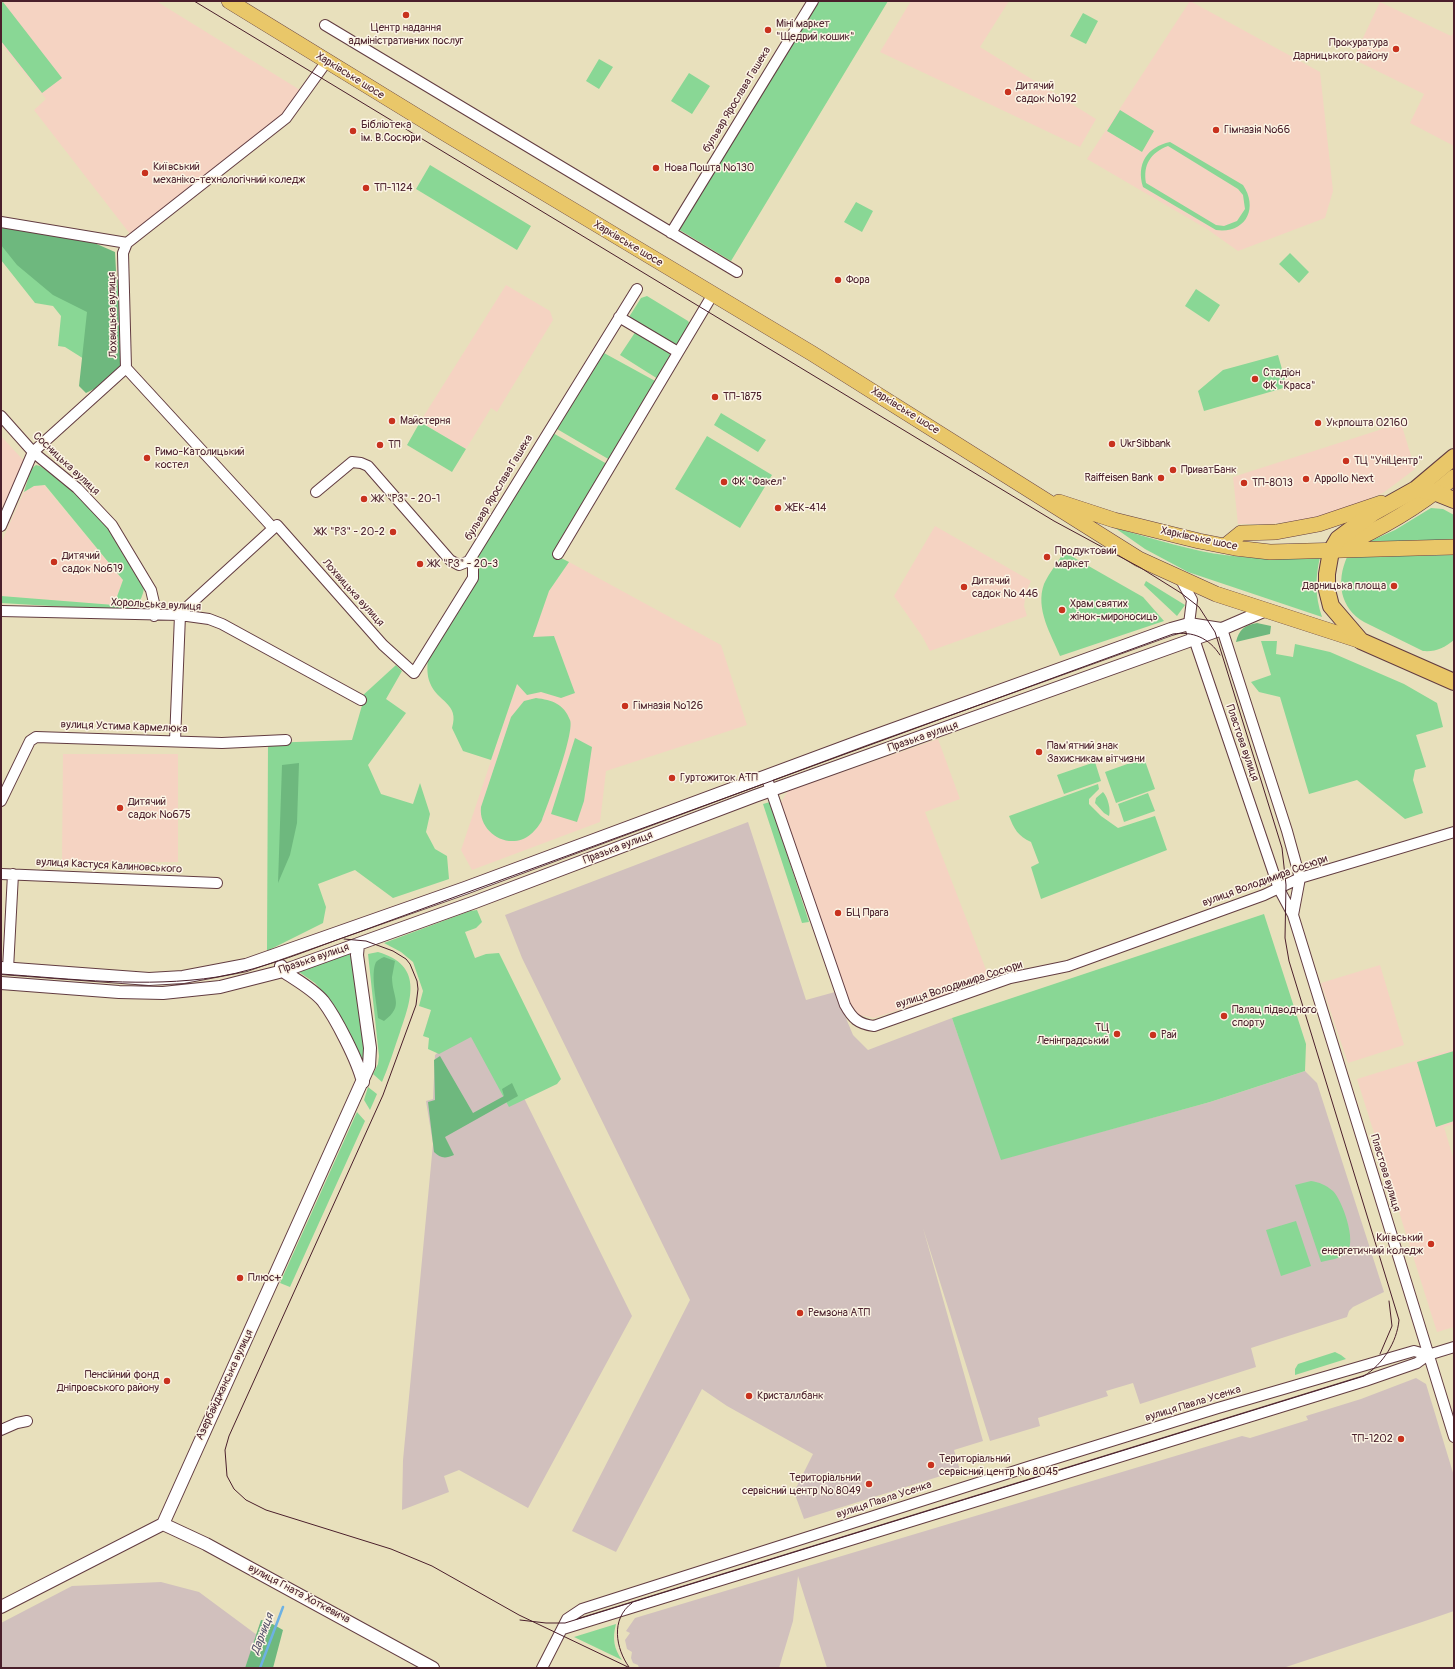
<!DOCTYPE html>
<meta charset="utf-8">
<style>
body{margin:0}
#map{position:relative;width:1455px;height:1669px;overflow:hidden;background:#e8e0bc;font-family:Pangolin,sans-serif}
canvas{display:block}
.frame{position:absolute;inset:0;border:2px solid #4a1f2b;pointer-events:none}
</style>
<div id="map">
<canvas width="1455" height="1669"></canvas>
<div class="frame"></div>
</div>
<script>
const g = document.querySelector('canvas').getContext('2d');
g.lineJoin = 'round';
function fill(path, color) { g.fillStyle = color; g.fill(path, 'evenodd'); }
function trace(path, color, width, dash) { g.strokeStyle = color; g.lineWidth = width; g.lineCap = dash ? 'butt' : 'round'; g.setLineDash(dash || []); g.stroke(path); }
function drawText(font, color, halo, rows, align = 'center') {
  g.font = font + ' Pangolin,sans-serif'; g.lineWidth = 3; g.setLineDash([]); g.textBaseline = 'middle'; g.strokeStyle = halo; g.fillStyle = color; for (const [text, x, y, turn = 0] of rows) {
    g.save(); g.translate(x, y); g.rotate((+turn || 0) * Math.PI / 180); g.textAlign = isNaN(turn) ? turn : align; if (halo) g.strokeText(text, 0, 0); g.fillText(text, 0, 0); g.restore();
  }
}
fill(new Path2D(`
 M 1,1 L 156,1 L 300,90 L 281,116 L 130,234 L 34,110 L 46,99 L 1,44 Z
 M 911,1 L 1009,1 L 980,47 L 1096,119 L 1080,147 L 880,52 Z
 M 1190,1 L 1320,72 L 1333,191 L 1325,218 L 1238,251 L 1207,229 L 1087,159 Z
 M 1380,2 L 1451,36 L 1454,32 L 1454,146 L 1410,123 L 1424,94 L 1353,59 Z
 M 506,285 L 550,311 L 553,320 L 497,412 L 491,408 L 466,449 L 420,422 Z
 M 1401,423 L 1415,469 L 1383,493 L 1333,514 L 1303,520 L 1271,524 L 1238,524 L 1233,477 Z
 M 1,436 L 24,461 L 1,510 Z
 M 44,485 L 123,580 L 114,605 L 1,596 L 1,543 L 24,492 L 34,486 Z
 M 935,526 L 1031,581 L 1026,592 L 1024,606 L 1027,616 L 930,651 L 922,636 L 894,596 Z
 M 569,562 L 721,645 L 747,725 L 606,771 L 600,822 L 472,870 L 461,850 L 541,612 L 549,591 Z
 M 938,739 L 960,799 L 925,812 L 990,980 L 874,1018 L 859,1015 L 851,1005 L 780,804 L 788,791 Z
 M 63,754 L 178,754 L 178,862 L 62,862 Z
 M 1380,965 L 1404,1045 L 1348,1063 L 1321,983 Z
 M 1454,1049 L 1454,1124 L 1444,1127 L 1454,1161 L 1454,1327 L 1437,1332 L 1357,1079 Z`), '#f5d3c2');
fill(new Path2D(`
 M 748,822 L 806,1000 L 835,992 L 853,1035 L 868,1050 L 952,1018 L 1002,1159 L 1210,1102 L 1305,1071 L 1317,1083 L 1384,1292 L 1353,1307 L 1349,1311 L 1347,1317 L 1251,1348 L 1256,1367 L 1140,1404 L 1133,1383 L 1106,1391 L 1108,1396 L 1038,1418 L 1040,1426 L 990,1441 L 923,1228 L 983,1441 L 954,1450 L 960,1470 L 804,1519 L 794,1492 L 813,1454 L 727,1406 L 702,1389 L 616,1552 L 572,1531 L 690,1300 L 522,958 L 505,915 Z
 M 477,1016 L 525,1100 L 632,1316 L 528,1508 L 459,1470 L 444,1476 L 449,1492 L 402,1510 L 403,1460 L 433,1144 L 426,1101 L 433,1099 L 435,1055 Z
 M 1416,1378 L 1426,1384 L 1454,1476 L 1454,1611 L 1422,1622 L 1283,1668 L 827,1668 L 798,1576 L 793,1621 L 779,1668 L 639,1668 L 638,1665 L 633,1663 L 631,1658 L 632,1652 L 627,1649 L 625,1640 L 630,1633 L 626,1631 L 635,1618 L 1242,1436 L 1250,1438 L 1308,1420 L 1306,1416 L 1361,1399 Z
 M 161,1582 L 199,1592 L 257,1635 L 245,1668 L 1,1668 L 1,1623 L 72,1586 Z`), '#d1c0bd');
fill(new Path2D(`
 M 819,1 L 888,1 L 731,261 L 678,229 Z
 M 3,2 L 62,78 L 42,93 L 1,41 L 1,3 Z
 M 1083,13 L 1098,21 L 1086,44 L 1070,36 Z
 M 599,59 L 613,67 L 599,89 L 586,81 Z
 M 689,73 L 710,86 L 692,114 L 671,101 Z
 M 1120,110 L 1154,131 L 1142,152 L 1107,131 Z
 M 1170,142 L 1243,185 C 1259,209 1245,234 1216,230 L 1143,187 C 1136,164 1147,147 1170,142 ZM 1168,146 L 1238,189 L 1243,195 L 1245,209 L 1237,221 L 1224,226 L 1216,225 L 1146,183 C 1143,165 1150,153 1168,146 Z
 M 430,165 L 531,226 L 517,250 L 416,189 Z
 M 856,202 L 873,211 L 862,232 L 844,222 Z
 M 1,227 L 83,238 L 119,281 L 119,348 L 111,376 L 65,347 L 58,346 L 61,316 L 53,306 L 35,303 L 1,260 Z
 M 1290,253 L 1309,272 L 1299,283 L 1279,264 Z
 M 1196,289 L 1220,305 L 1209,322 L 1185,306 Z
 M 647,296 L 688,321 L 691,326 L 680,343 L 672,346 L 633,322 L 629,317 L 641,298 Z
 M 636,331 L 669,351 L 671,357 L 658,379 L 620,355 Z
 M 604,353 L 657,382 L 610,460 L 557,429 Z
 M 1278,355 L 1287,387 L 1204,411 L 1198,391 L 1223,370 Z
 M 721,413 L 766,440 L 758,452 L 714,425 Z
 M 420,422 L 466,449 L 452,472 L 407,445 Z
 M 553,433 L 607,464 L 559,557 L 569,562 L 549,591 L 533,637 L 554,636 L 575,693 L 561,698 L 541,692 L 527,695 L 517,684 L 491,760 L 463,751 L 452,728 C 460,703 437,702 430,683 C 427,676 427,667 428,659 L 476,577 L 479,569 L 474,557 Z
 M 707,436 L 772,475 L 740,528 L 675,489 Z
 M 36,465 L 40,466 C 85,496 122,538 144,588 C 142,603 134,610 119,610 L 1,603 L 1,596 L 114,605 L 123,580 L 45,485 L 34,486 L 24,492 L 31,469 Z
 M 1431,508 L 1443,509 L 1454,515 L 1454,541 L 1364,544 L 1395,530 Z
 M 1115,528 C 1141,535 1166,543 1192,549 C 1234,559 1277,560 1320,557 C 1315,579 1315,596 1322,617 L 1188,572 L 1145,549 Z
 M 1064,552 L 1143,597 L 1164,621 L 1060,656 C 1051,634 1035,609 1044,584 C 1049,573 1058,562 1064,552 Z
 M 1454,555 L 1454,640 C 1444,648 1436,652 1423,651 L 1364,622 C 1340,608 1336,582 1347,557 Z
 M 1146,581 L 1185,605 L 1177,616 L 1144,585 Z
 M 1261,641 L 1277,641 L 1276,654 L 1293,657 L 1295,644 L 1330,652 L 1404,684 L 1437,703 L 1443,727 L 1416,735 L 1426,767 L 1415,770 L 1413,780 L 1423,813 L 1405,819 L 1357,780 L 1309,794 L 1280,697 L 1259,692 L 1251,682 L 1271,675 Z
 M 396,665 L 402,671 L 386,699 L 406,713 L 368,765 L 381,794 L 413,804 L 420,783 L 430,814 L 426,832 L 435,849 L 447,856 L 449,879 L 393,898 L 355,870 L 318,884 L 326,907 L 323,923 L 267,951 L 268,743 L 352,740 L 363,702 L 361,697 Z
 M 536,698 C 552,700 564,704 570,720 C 575,732 548,804 542,820 C 540,824 535,831 531,834 C 510,852 478,833 481,807 L 511,717 L 524,701 Z
 M 575,738 L 592,747 L 584,801 L 577,822 L 551,814 Z
 M 1144,758 L 1155,789 L 1116,803 L 1105,772 Z
 M 1095,762 L 1101,781 L 1064,794 L 1057,775 Z
 M 1098,784 L 1099,789 L 1089,799 L 1089,804 L 1101,816 L 1118,828 L 1155,816 L 1167,850 L 1041,899 L 1031,867 L 1039,863 L 1031,842 C 1018,836 1014,829 1009,816 Z
 M 1103,792 C 1108,797 1111,810 1109,816 L 1104,813 L 1095,803 L 1096,798 Z
 M 1148,793 L 1155,811 L 1124,822 L 1118,804 Z
 M 770,802 L 809,922 L 802,923 L 763,804 Z
 M 477,910 L 482,922 L 476,928 L 465,932 L 475,958 L 486,954 L 499,953 L 561,1079 L 557,1084 L 509,1107 L 471,1037 L 439,1054 L 428,1049 L 429,1038 L 423,1036 L 431,1010 L 419,1006 L 423,991 L 413,962 L 401,952 L 384,943 L 470,911 Z
 M 1264,914 L 1306,1044 L 1305,1071 L 1210,1102 L 1001,1160 L 952,1018 Z
 M 378,952 C 423,965 412,998 400,1032 C 394,1049 389,1066 382,1082 L 373,1074 L 378,1064 L 379,1056 L 368,954 Z
 M 350,953 L 352,954 L 364,1052 L 364,1063 L 330,1000 L 315,983 L 299,972 Z
 M 1454,1051 L 1454,1121 L 1436,1127 L 1417,1062 Z
 M 368,1087 L 377,1094 L 370,1110 L 364,1100 Z
 M 357,1112 L 365,1121 L 290,1287 L 280,1283 Z
 M 1311,1181 C 1319,1182 1326,1185 1333,1191 C 1342,1200 1357,1241 1347,1252 C 1341,1259 1329,1260 1321,1262 L 1295,1185 Z
 M 1296,1221 L 1311,1266 L 1281,1276 L 1266,1230 Z
 M 1335,1352 L 1341,1355 L 1346,1359 L 1295,1375 L 1295,1369 L 1298,1364 Z
 M 616,1624 C 612,1639 614,1649 622,1660 L 574,1637 Z`), '#89d795');
fill(new Path2D(`
 M 9,225 L 83,238 L 115,252 L 121,367 L 100,386 L 86,393 L 79,386 L 87,312 L 53,295 L 17,265 L 1,245 L 1,229 Z
 M 1257,623 L 1271,626 L 1270,634 L 1236,642 C 1239,630 1244,625 1257,623 Z
 M 299,763 L 297,823 L 290,855 L 278,883 L 282,765 Z
 M 384,957 L 395,961 C 394,966 393,972 392,977 C 392,998 405,1005 384,1021 L 378,1018 C 377,1004 370,974 376,962 C 378,960 381,958 384,957 Z
 M 440,1056 L 473,1113 L 504,1096 L 502,1089 L 512,1083 L 518,1096 L 445,1137 L 454,1155 C 445,1159 440,1158 434,1152 L 428,1102 L 435,1100 L 434,1060 Z
 M 261,1620 L 269,1622 L 283,1630 L 273,1668 L 245,1668 Z`), '#6eb87e');
trace(new Path2D(`
 M 260,1668 L 283,1607`), '#6db1e3', 2.5);
const minor = new Path2D(`
 M 325,25 L 737,272
 M 1,222 L 127,243 L 123,253 L 126,368 L 273,528
 M 671,233 L 813,1
 M 127,243 L 286,118 L 327,61
 M 619,317 L 678,352
 M 1,416 L 33,452 L 77,488 L 112,525 L 151,590 L 155,607 L 154,616
 M 316,492 L 352,462 L 361,463 L 368,466 L 450,560 L 459,565 L 469,561 L 637,289
 M 1,526 L 33,452 L 126,368
 M 558,554 L 713,294
 M 1180,578 L 1192,600 L 1189,624 L 1279,889 L 1293,915 L 1454,1437
 M 1,611 L 180,615 L 209,619 L 222,624 L 361,700
 M 1222,629 L 1287,831 L 1300,878 L 1293,915
 M 175,741 L 180,615 L 186,608 L 277,525 L 383,645 L 414,673 L 473,578 L 473,566 L 469,561
 M 766,776 L 845,1005 C 852,1018 858,1024 874,1026 L 1010,978 L 1068,966 L 1264,895 L 1300,878 L 1454,832
 M 1,801 L 30,741 L 36,737 L 222,743 L 286,740
 M 1,874 L 217,883
 M 8,969 L 13,874
 M 1,1430 L 17,1423 L 27,1421
 M 563,1629 L 1365,1381 L 1417,1363 L 1428,1355 L 1454,1347
 M 542,1668 L 567,1619 L 582,1609 L 1031,1466 L 1218,1408 L 1414,1351 L 1428,1355`);
const tertiary = new Path2D(`
 M 281,966 L 283,971 C 296,980 313,989 323,1001 C 336,1018 358,1061 363,1082
 M 1,968 L 149,979 L 183,977 L 246,965 L 465,888 L 863,740 L 1171,629 L 1189,624 L 1221,629
 M 1,983 L 119,992 L 163,993 L 220,987 L 283,971 L 475,902 L 755,796 L 1222,629 L 1266,610
 M 163,1524 L 206,1544 L 433,1668
 M 1,1607 L 163,1524 L 369,1066 L 370,1048 L 357,955 L 358,944`);
const primary = new Path2D(`
 M 229,1 L 446,134 L 813,354 L 1139,559 L 1216,594 L 1361,641
 M 1059,502 L 1114,520 L 1199,541 L 1235,548 L 1270,552 L 1454,547
 M 1225,546 L 1241,533 L 1276,532 L 1319,524 L 1381,503
 M 1339,547 C 1381,529 1419,507 1454,477`);
const trunk = new Path2D(`
 M 1454,457 L 1416,489 L 1373,513 L 1338,539 L 1331,551 L 1327,574 L 1327,590 L 1331,606 L 1361,641 L 1454,682
 M 1416,489 L 1434,492 L 1454,500`);
trace(minor, '#623c41', 12);
trace(tertiary, '#623c41', 14);
trace(primary, '#623c41', 16);
trace(trunk, '#623c41', 18);
trace(minor, '#fff', 10);
trace(tertiary, '#fff', 12);
trace(primary, '#e9c769', 15);
trace(trunk, '#e9c769', 16);
trace(new Path2D(`
 M 194,1 L 1054,521 L 1141,568 L 1181,593 L 1199,607 L 1215,632 L 1282,848 L 1286,885 L 1285,938 L 1289,961 L 1399,1320 C 1397,1342 1383,1364 1364,1376 L 565,1623 L 546,1623 L 520,1620
 M 344,939 L 366,941 L 393,951 L 406,959 L 410,964 L 417,981 L 418,989 L 416,1005 L 383,1095 L 229,1436 L 225,1450 L 227,1476 L 234,1489 L 246,1500 L 266,1510 L 391,1549 L 432,1566 L 519,1615 L 630,1668
 M 1,974 C 73,979 145,988 217,977 C 265,969 313,948 359,932 L 1173,634 C 1193,631 1209,638 1220,655
 M 1380,1354 L 1392,1326 L 1389,1301
 M 629,1667 C 616,1649 610,1619 632,1603`), '#4a1f2b', 1);
for (const [x, y, r, color] of [
 [406,15,4,"#c8321e"],
 [768,30,4,"#c8321e"],
 [1396,49,4,"#c8321e"],
 [1008,92,4,"#c8321e"],
 [1216,130,4,"#c8321e"],
 [353,131,4,"#c8321e"],
 [656,168,4,"#c8321e"],
 [145,173,4,"#c8321e"],
 [366,188,4,"#c8321e"],
 [838,280,4,"#c8321e"],
 [1255,379,4,"#c8321e"],
 [715,397,4,"#c8321e"],
 [392,421,4,"#c8321e"],
 [1318,423,4,"#c8321e"],
 [1112,444,4,"#c8321e"],
 [380,445,4,"#c8321e"],
 [147,458,4,"#c8321e"],
 [1346,461,4,"#c8321e"],
 [1173,470,4,"#c8321e"],
 [1161,478,4,"#c8321e"],
 [1306,479,4,"#c8321e"],
 [724,482,4,"#c8321e"],
 [1244,483,4,"#c8321e"],
 [364,499,4,"#c8321e"],
 [778,508,4,"#c8321e"],
 [393,532,4,"#c8321e"],
 [1047,557,4,"#c8321e"],
 [54,562,4,"#c8321e"],
 [420,564,4,"#c8321e"],
 [1394,586,4,"#c8321e"],
 [964,587,4,"#c8321e"],
 [1062,610,4,"#c8321e"],
 [625,706,4,"#c8321e"],
 [1039,752,4,"#c8321e"],
 [672,778,4,"#c8321e"],
 [120,808,4,"#c8321e"],
 [838,913,4,"#c8321e"],
 [1224,1016,4,"#c8321e"],
 [1117,1034,4,"#c8321e"],
 [1153,1035,4,"#c8321e"],
 [1431,1244,4,"#c8321e"],
 [240,1278,4,"#c8321e"],
 [800,1313,4,"#c8321e"],
 [167,1381,4,"#c8321e"],
 [749,1396,4,"#c8321e"],
 [1401,1439,4,"#c8321e"],
 [931,1465,4,"#c8321e"],
 [869,1484,4,"#c8321e"]
]) { const dot = new Path2D(); dot.arc(x, y, r, 0, 2 * Math.PI); g.fillStyle = color; g.fill(dot); trace(dot, '#fcf5e5', 1.5); }
drawText('11px', '#4a1f2b', '#fcf5e5', [
 ["Міні маркет",776,24],
 ["\"Щедрий кошик\"",776,37],
 ["Центр надання",406,28,"center"],
 ["адміністративних послуг",406,41,"center"],
 ["Прокуратура",1388,43,"right"],
 ["Дарницького району",1388,56,"right"],
 ["Дитячий",1016,86],
 ["садок №192",1016,99],
 ["Бібліотека",361,125],
 ["ім. В.Сосюри",361,138],
 ["Гімназія №66",1224,130],
 ["Київський",153,167],
 ["механіко-технологічний коледж",153,180],
 ["Нова Пошта №130",664,168],
 ["ТП-1124",374,188],
 ["Фора",846,280],
 ["Стадіон",1263,373],
 ["ФК \"Краса\"",1263,386],
 ["ТП-1875",723,397],
 ["Майстерня",400,421],
 ["Укрпошта 02160",1326,423],
 ["UkrSibbank",1120,444],
 ["ТП",388,445],
 ["Римо-Католицький",155,452],
 ["костел",155,465],
 ["ТЦ \"УніЦентр\"",1354,461],
 ["ПриватБанк",1181,470],
 ["Raiffeisen Bank",1153,478,"right"],
 ["Appollo Next",1314,479],
 ["ФК \"Факел\"",732,482],
 ["ТП-8013",1252,483],
 ["ЖК \"РЗ\" - 20-1",372,499],
 ["ЖЕК-414",786,508],
 ["ЖК \"РЗ\" - 20-2",385,532,"right"],
 ["Продуктовий",1055,551],
 ["маркет",1055,564],
 ["Дитячий",62,556],
 ["садок №619",62,569],
 ["ЖК \"РЗ\" - 20-3",428,564],
 ["Дитячий",972,581],
 ["садок № 446",972,594],
 ["Дарницька площа",1386,586,"right"],
 ["Храм святих",1070,604],
 ["жінок-мироносиць",1070,617],
 ["Гімназія №126",633,706],
 ["Пам'ятний знак",1047,746],
 ["Захисникам вітчизни",1047,759],
 ["Гуртожиток АТП",680,778],
 ["Дитячий",128,802],
 ["садок №675",128,815],
 ["БЦ Прага",846,913],
 ["Палац підводного",1232,1010],
 ["спорту",1232,1023],
 ["ТЦ",1109,1028,"right"],
 ["Ленінградський",1109,1041,"right"],
 ["Рай",1161,1035],
 ["Київський",1423,1238,"right"],
 ["енергетичний коледж",1423,1251,"right"],
 ["Плюс+",248,1278],
 ["Ремзона АТП",808,1313],
 ["Пенсійний фонд",159,1375,"right"],
 ["Дніпровського району",159,1388,"right"],
 ["Кристаллбанк",757,1396],
 ["ТП-1202",1393,1439,"right"],
 ["Територіальний",939,1459],
 ["сервісний центр № 8045",939,1472],
 ["Територіальний",861,1478,"right"],
 ["сервісний центр № 8049",861,1491,"right"]
], 'left');
drawText('11px', '#4a1f2b', '#fcf5e5', [
 ["Харківське шосе",350,76,32],
 ["бульвар Ярослава Гашека",737,100,-59],
 ["Харківське шосе",628,244,31],
 ["Лохвицька вулиця",113,315,-91],
 ["Харківське шосе",905,411,32],
 ["Сосницька вулиця",66,464,43],
 ["бульвар Ярослава Гашека",499,488,-59],
 ["Харківське шосе",1199,539,12],
 ["Лохвицька вулиця",353,593,48],
 ["Хорольська вулиця",156,605,3],
 ["вулиця Устима Кармелюка",124,727,2],
 ["Празька вулиця",923,737,-19],
 ["Пластова вулиця",1242,743,71],
 ["Празька вулиця",618,848,-21],
 ["вулиця Кастуся Калиновського",109,866,3],
 ["вулиця Володимира Сосюри",1265,881,-20],
 ["Празька вулиця",314,959,-19],
 ["вулиця Володимира Сосюри",959,985,-18],
 ["Пластова вулиця",1385,1173,73],
 ["Азербайджанська вулиця",225,1385,-65],
 ["вулиця Павла Усенка",1193,1404,-17],
 ["вулиця Павла Усенка",884,1500,-18],
 ["вулиця Гната Хоткевича",299,1594,28]
]);
drawText('italic 12px', '#56526b', '#fcf5e5', [
 ["Дарниця",263,1634,-69]
]);
</script>
